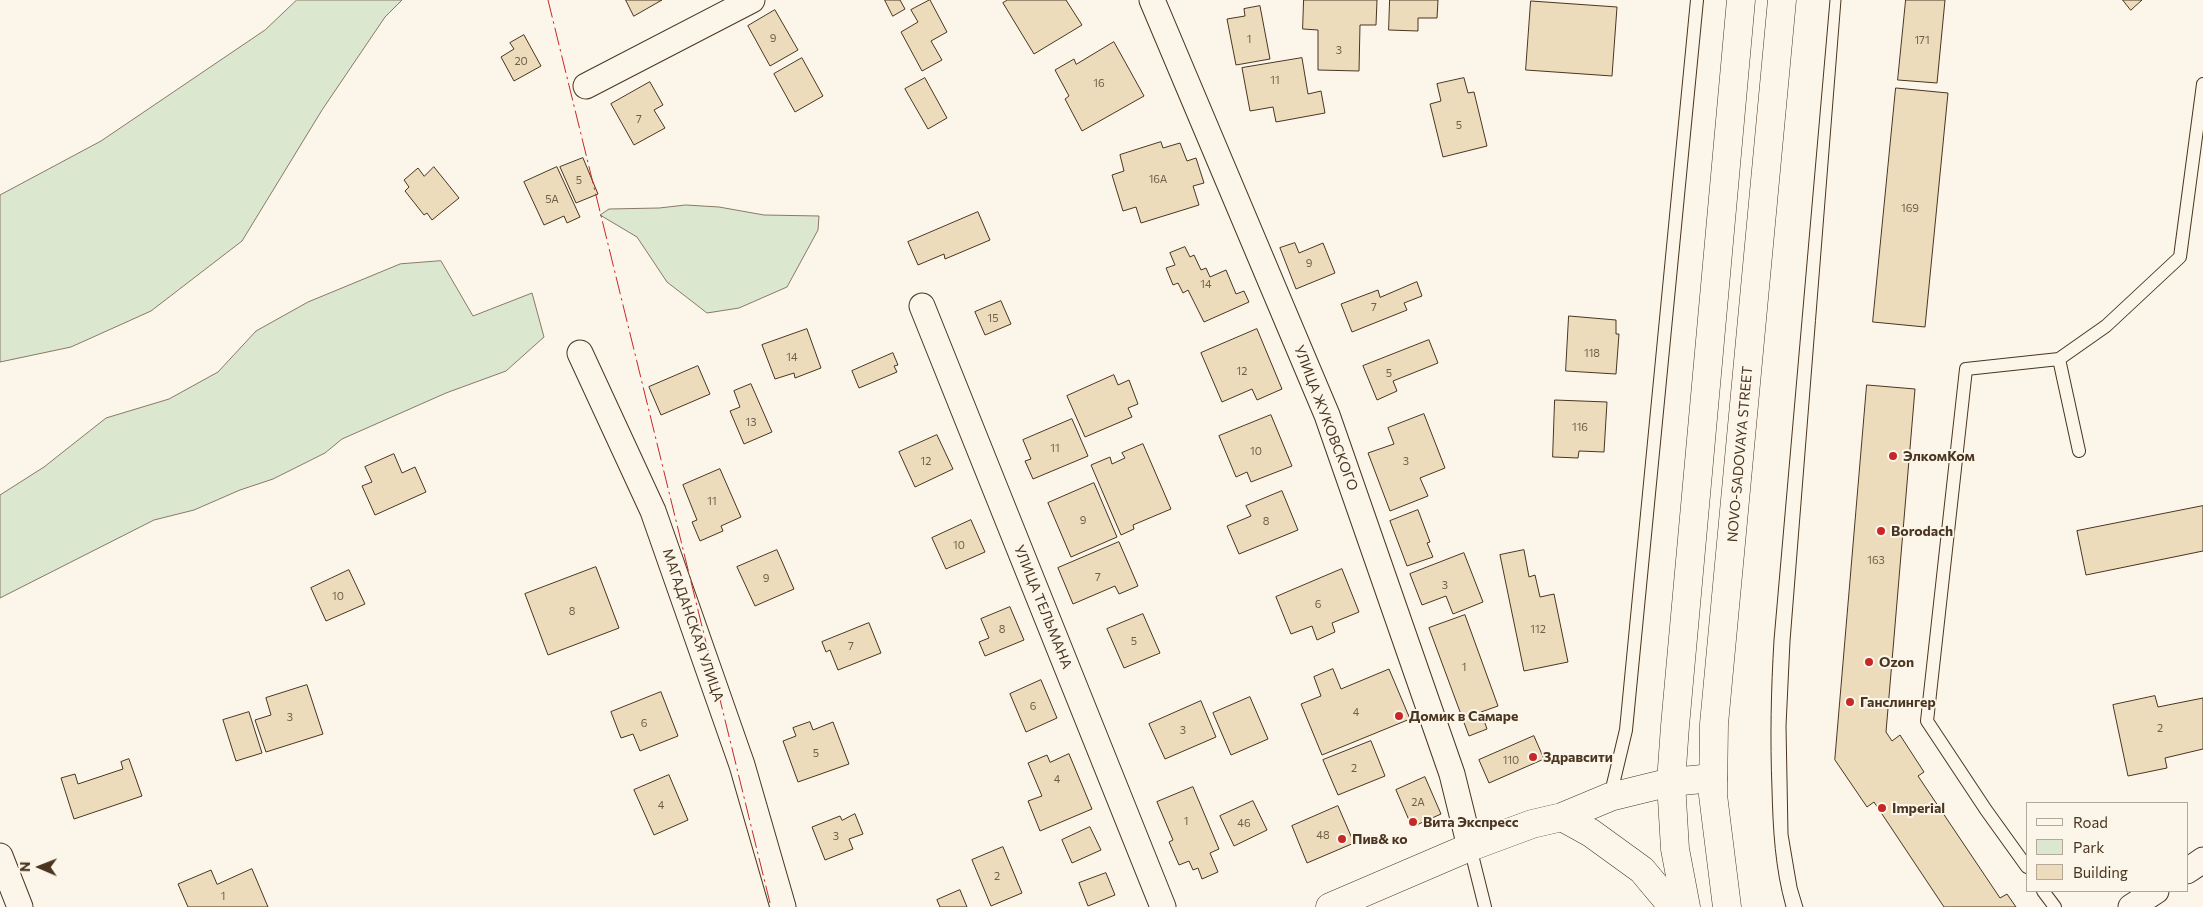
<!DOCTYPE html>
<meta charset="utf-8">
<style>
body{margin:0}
#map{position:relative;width:2203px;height:907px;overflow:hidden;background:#fbf6e9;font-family:Commissioner,sans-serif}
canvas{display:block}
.legend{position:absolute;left:2026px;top:802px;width:162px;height:90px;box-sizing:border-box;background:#fbf6e9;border:1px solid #b4a999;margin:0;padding:6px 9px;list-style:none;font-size:15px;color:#4a3520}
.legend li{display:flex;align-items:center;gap:10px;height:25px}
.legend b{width:25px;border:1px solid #b4a999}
.north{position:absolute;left:15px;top:842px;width:50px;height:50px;-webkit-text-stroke:4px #fbf6e9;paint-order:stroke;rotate:271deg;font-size:14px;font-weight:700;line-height:20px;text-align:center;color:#4a3520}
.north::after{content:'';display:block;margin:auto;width:18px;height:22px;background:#4a3520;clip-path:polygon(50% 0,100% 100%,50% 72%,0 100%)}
</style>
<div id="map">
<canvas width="2203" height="907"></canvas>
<ul class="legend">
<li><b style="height:6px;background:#fbf6e9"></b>Road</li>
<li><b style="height:14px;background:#dce7d0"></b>Park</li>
<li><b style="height:14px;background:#ecdcbc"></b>Building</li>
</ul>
<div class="north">N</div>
</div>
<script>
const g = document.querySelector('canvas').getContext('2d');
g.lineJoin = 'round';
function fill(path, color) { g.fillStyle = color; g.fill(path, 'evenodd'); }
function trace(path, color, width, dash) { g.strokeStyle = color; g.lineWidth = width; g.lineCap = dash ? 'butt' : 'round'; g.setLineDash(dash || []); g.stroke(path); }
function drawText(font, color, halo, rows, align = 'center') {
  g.font = font + ' Commissioner,sans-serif'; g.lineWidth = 4; g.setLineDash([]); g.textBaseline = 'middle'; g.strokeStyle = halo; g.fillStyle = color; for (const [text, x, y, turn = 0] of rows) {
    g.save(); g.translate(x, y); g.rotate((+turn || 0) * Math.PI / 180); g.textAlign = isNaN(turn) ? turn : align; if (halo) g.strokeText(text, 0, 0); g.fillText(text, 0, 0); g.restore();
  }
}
const green = new Path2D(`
 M 297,0 L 402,0 L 385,17 L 322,110 L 242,241 L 151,311 L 71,347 L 0,362 L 0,195 L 101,141 L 265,30 Z
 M 686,205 L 719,207 L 764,215 L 819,216 L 818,230 L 787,287 L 739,308 L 707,313 L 667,282 L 637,237 L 600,215 L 609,209 L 659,208 Z
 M 441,261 L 473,316 L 532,293 L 544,337 L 506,371 L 446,393 L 342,439 L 325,453 L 273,479 L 240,490 L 194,510 L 154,520 L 0,598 L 0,495 L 44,467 L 106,418 L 169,399 L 218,372 L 256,331 L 308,302 L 400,264 Z`);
fill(green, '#dce7d0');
trace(green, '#887966', 1);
const building = new Path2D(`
 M 626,0 L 662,0 L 634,16 Z
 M 885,0 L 900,0 L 905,9 L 893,16 Z
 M 930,0 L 947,32 L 931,41 L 942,60 L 922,71 L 901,32 L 918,22 L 911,10 Z
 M 1008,0 L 1066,0 L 1082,25 L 1034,54 L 1003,3 Z
 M 1304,0 L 1377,0 L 1376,25 L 1360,25 L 1359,71 L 1318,70 L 1318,30 L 1303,29 Z
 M 1390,0 L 1438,0 L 1437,18 L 1418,18 L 1418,31 L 1389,30 Z
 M 1906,0 L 1945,0 L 1937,83 L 1898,80 Z
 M 2123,0 L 2142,0 L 2131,10 Z
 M 1531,1 L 1617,7 L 1612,76 L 1526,70 Z
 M 1260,6 L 1270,59 L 1236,65 L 1227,19 L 1245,16 L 1244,9 Z
 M 775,10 L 798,50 L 770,66 L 748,26 Z
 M 524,35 L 541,66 L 514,81 L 501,57 L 514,49 L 510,43 Z
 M 1114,42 L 1144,96 L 1082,131 L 1065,99 L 1069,96 L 1055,70 L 1074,59 L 1076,64 Z
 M 802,58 L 823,96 L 795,112 L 774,74 Z
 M 1302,58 L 1308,94 L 1321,91 L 1325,113 L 1276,122 L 1273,107 L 1250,111 L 1242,68 Z
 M 925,78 L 947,118 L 928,129 L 905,89 Z
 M 1464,78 L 1468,93 L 1474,92 L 1487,146 L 1443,157 L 1430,104 L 1441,101 L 1437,84 Z
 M 650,82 L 663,105 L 654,110 L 665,128 L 634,145 L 611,104 Z
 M 1896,88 L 1948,93 L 1925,327 L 1873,322 Z
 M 1161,142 L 1163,148 L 1180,143 L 1187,161 L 1196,158 L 1204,183 L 1193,186 L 1199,205 L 1141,223 L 1136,207 L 1123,211 L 1112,175 L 1124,171 L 1120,155 Z
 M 583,158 L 598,194 L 576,203 L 560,167 Z
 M 434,167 L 459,198 L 432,220 L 427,213 L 424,215 L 405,191 L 409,187 L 404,180 L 418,168 L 424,176 Z
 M 557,167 L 580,217 L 567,223 L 564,216 L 544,225 L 524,182 Z
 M 978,212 L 990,240 L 945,259 L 944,254 L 918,265 L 908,242 Z
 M 1295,243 L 1299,253 L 1323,243 L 1335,273 L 1296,289 L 1280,248 Z
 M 1185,247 L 1190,257 L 1194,255 L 1201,270 L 1206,268 L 1210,277 L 1226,270 L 1236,294 L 1244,291 L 1249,302 L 1204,322 L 1188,290 L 1183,293 L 1178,283 L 1173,285 L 1166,268 L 1175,265 L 1170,253 Z
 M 1417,282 L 1422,296 L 1404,303 L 1407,310 L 1352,332 L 1341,304 L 1378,290 L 1380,297 Z
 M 1001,301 L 1011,324 L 985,335 L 975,312 Z
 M 1569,316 L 1616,320 L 1616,334 L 1619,334 L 1616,374 L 1566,371 Z
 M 807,329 L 821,368 L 795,378 L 794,373 L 775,379 L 762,345 Z
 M 1257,329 L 1282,389 L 1257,400 L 1252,389 L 1222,402 L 1201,353 Z
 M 1429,340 L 1438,363 L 1393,381 L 1397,391 L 1377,400 L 1363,366 Z
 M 893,353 L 898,365 L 894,366 L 897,372 L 859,388 L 852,371 Z
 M 698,366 L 710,394 L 661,415 L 649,387 Z
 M 1114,375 L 1118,385 L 1129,380 L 1138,404 L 1128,408 L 1132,417 L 1085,437 L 1067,396 Z
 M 751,384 L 772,432 L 744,444 L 730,411 L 740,407 L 734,391 Z
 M 1867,385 L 1915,389 L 1886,732 L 1892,741 L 1900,735 L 1924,772 L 1918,776 L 2000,898 L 2007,894 L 2016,907 L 1944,907 L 1874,802 L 1867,807 L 1835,760 Z
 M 1555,400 L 1607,402 L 1604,452 L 1579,451 L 1578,458 L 1553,457 Z
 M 1424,414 L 1445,468 L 1420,478 L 1428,496 L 1390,511 L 1368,453 L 1394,444 L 1388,428 Z
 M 1271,415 L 1292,466 L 1251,482 L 1247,472 L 1236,477 L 1219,436 Z
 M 1072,419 L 1088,456 L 1033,479 L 1025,461 L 1031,459 L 1023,440 Z
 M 937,435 L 953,469 L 915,487 L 899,452 Z
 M 1143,444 L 1171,509 L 1133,525 L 1134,529 L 1121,535 L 1091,465 L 1110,457 L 1112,464 L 1125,458 L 1122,453 Z
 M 394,454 L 402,473 L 415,467 L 426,492 L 375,515 L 362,486 L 372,482 L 365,467 Z
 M 720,469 L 741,517 L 721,526 L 723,531 L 700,541 L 692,522 L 697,520 L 683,485 Z
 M 1094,483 L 1117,537 L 1071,557 L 1048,503 Z
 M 1282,491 L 1298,530 L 1239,554 L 1227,526 L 1251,516 L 1246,506 Z
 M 2203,506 L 2203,551 L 2086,575 L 2077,531 Z
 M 1418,510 L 1430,542 L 1427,543 L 1433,557 L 1407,566 L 1390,521 Z
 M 971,520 L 985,552 L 946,569 L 932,538 Z
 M 1119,542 L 1138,586 L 1119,594 L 1115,586 L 1073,604 L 1058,568 Z
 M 777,550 L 794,589 L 755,606 L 737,567 Z
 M 1524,550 L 1529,577 L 1535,575 L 1540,597 L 1554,594 L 1568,662 L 1524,671 L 1500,555 Z
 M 1464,553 L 1483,602 L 1453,614 L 1446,596 L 1422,605 L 1410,574 Z
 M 596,567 L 619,628 L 548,655 L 525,594 Z
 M 1342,569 L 1359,612 L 1332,623 L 1335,632 L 1317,640 L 1312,626 L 1291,634 L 1276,597 Z
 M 349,570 L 365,604 L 326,621 L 311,588 Z
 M 1010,607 L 1024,640 L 985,656 L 979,642 L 989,638 L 981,619 Z
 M 1143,614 L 1160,653 L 1124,668 L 1107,629 Z
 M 1465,615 L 1498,706 L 1481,712 L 1487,729 L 1469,736 L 1429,628 Z
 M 869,623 L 881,653 L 838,670 L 830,650 L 826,652 L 822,642 Z
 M 1333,669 L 1341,689 L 1389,669 L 1410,719 L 1322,755 L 1301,704 L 1321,696 L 1314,677 Z
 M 1041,680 L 1057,718 L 1026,732 L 1010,694 Z
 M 307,685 L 323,734 L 266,752 L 255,720 L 271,715 L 266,698 Z
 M 661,692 L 678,736 L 640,751 L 633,734 L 621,738 L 611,712 Z
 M 2155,696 L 2158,707 L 2203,698 L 2203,749 L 2165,758 L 2167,768 L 2128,776 L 2113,705 Z
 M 1250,697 L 1268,739 L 1231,755 L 1213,713 Z
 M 1201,701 L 1216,737 L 1165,759 L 1149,724 Z
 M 249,712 L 262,753 L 236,761 L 223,720 Z
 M 810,722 L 813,730 L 833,722 L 849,764 L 798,782 L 783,741 L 796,736 L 793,728 Z
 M 1534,736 L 1544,759 L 1489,783 L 1479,760 Z
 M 1371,741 L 1385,776 L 1338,795 L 1323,760 Z
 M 1069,754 L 1092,809 L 1040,831 L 1028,801 L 1042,796 L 1028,763 L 1047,755 L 1050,762 Z
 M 129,759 L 142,796 L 74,819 L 61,778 L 75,774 L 78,784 L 123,769 L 121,762 Z
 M 669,775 L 688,820 L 654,835 L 634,790 Z
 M 1425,777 L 1441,814 L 1412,827 L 1396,790 Z
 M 1193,787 L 1219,849 L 1210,853 L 1218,872 L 1202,879 L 1198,868 L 1193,870 L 1189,861 L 1179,865 L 1169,842 L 1173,840 L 1157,802 Z
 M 1253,801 L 1267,830 L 1234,846 L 1220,816 Z
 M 1338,806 L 1354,843 L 1307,863 L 1292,826 Z
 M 855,814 L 863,834 L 849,839 L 853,849 L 825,860 L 812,827 L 840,816 L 842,820 Z
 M 1090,827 L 1101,850 L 1072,863 L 1062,840 Z
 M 1003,847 L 1022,893 L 991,906 L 972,860 Z
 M 252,869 L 268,907 L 188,907 L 178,884 L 211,870 L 217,884 Z
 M 1106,873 L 1115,895 L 1088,906 L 1079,883 Z
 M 960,890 L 967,907 L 940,907 L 937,900 Z`);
fill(building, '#ecdcbc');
trace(building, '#4a3520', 1);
const lane = new Path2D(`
 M 2059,359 L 2079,451
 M 1610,797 L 1626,730 L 1697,0
 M 1470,847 L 1485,907
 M 2027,867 L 1986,810 L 1927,721 L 1966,369 L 2059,359 L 2106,326 L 2180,257 L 2203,84
 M 2043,891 L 2055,907`);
const street = new Path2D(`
 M 1152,0 L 1327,415 L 1452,774 L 1470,847
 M 586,86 L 752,0
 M 922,306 L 1163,907
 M 580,353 L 653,511 L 742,765 L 783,907
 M 0,856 L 20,907
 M 2187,871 L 2203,860
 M 2131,907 L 2156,891`);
const secondary = new Path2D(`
 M 1562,817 L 1591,833 L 1642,870 L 1673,907
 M 1330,907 L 1470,847 L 1532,824 L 1562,817 L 1610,797 L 1671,782 L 1713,778`);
const primary = new Path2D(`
 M 1686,907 L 1675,849 L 1671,782 L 1675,726 L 1741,0
 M 1727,907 L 1713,795 L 1714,724 L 1782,0`);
trace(lane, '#4a3520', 14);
trace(street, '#4a3520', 27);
trace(secondary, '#4a3520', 29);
trace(primary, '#4a3520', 29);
trace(lane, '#fbf6e9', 12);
trace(street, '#fbf6e9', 25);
trace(secondary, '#fbf6e9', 28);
trace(primary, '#fbf6e9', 28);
trace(new Path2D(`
 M 1786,907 C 1775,868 1773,829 1772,789 C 1770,739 1771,690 1774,640 L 1830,0
 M 1803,907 L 1797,887 L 1788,834 L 1786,726 L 1790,641 L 1841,0`), '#4a3520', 1);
trace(new Path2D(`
 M 548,0 L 771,907`), '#c62828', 1, [18, 4, 2.5, 4]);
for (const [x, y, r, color] of [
 [1893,456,5,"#c62828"],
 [1881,531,5,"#c62828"],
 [1869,662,5,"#c62828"],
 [1850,702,5,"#c62828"],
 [1399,716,5,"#c62828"],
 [1533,757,5,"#c62828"],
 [1882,808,5,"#c62828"],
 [1413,822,5,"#c62828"],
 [1342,839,5,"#c62828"]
]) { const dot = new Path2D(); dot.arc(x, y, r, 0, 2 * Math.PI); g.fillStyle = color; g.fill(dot); trace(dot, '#fbf6e9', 2); }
drawText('11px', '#725f47', null, [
 ["9",773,38],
 ["1",1249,39],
 ["171",1922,40],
 ["3",1339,50],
 ["20",521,61],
 ["11",1275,80],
 ["16",1099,83],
 ["7",639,119],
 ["5",1459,125],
 ["16А",1158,179],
 ["5",579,180],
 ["5А",552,199],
 ["169",1910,208],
 ["9",1309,263],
 ["14",1206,284],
 ["7",1374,307],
 ["15",993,318],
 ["118",1592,353],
 ["14",792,357],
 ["12",1242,371],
 ["5",1389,373],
 ["13",751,422],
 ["116",1580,427],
 ["11",1055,448],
 ["10",1256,451],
 ["12",926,461],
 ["3",1406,461],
 ["11",712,501],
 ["9",1083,520],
 ["8",1266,521],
 ["10",959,545],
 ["163",1876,560],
 ["7",1098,577],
 ["9",766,578],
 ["3",1445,585],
 ["10",338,596],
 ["6",1318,604],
 ["8",572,611],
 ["8",1002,629],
 ["112",1538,629],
 ["5",1134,641],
 ["7",851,646],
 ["1",1464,667],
 ["6",1033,706],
 ["4",1356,712],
 ["3",290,717],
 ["6",644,723],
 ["2",2160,728],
 ["3",1183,730],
 ["5",816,753],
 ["110",1511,760],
 ["2",1354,768],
 ["4",1057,779],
 ["2А",1418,802],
 ["4",661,805],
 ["1",1186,821],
 ["46",1244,823],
 ["48",1323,835],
 ["3",836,836],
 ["2",997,876],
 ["1",223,896]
]);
drawText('14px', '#4a3520', '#fbf6e9', [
 ["УЛИЦА ЖУКОВСКОГО",1326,418,69],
 ["NOVO-SADOVAYA STREET",1740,454,-85],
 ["УЛИЦА ТЕЛЬМАНА",1043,607,68],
 ["МАГАДАНСКАЯ УЛИЦА",693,625,71]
]);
drawText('bold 14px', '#4a3520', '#fbf6e9', [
 ["ЭлкомКом",1903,456],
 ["Borodach",1891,531],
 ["Ozon",1879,662],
 ["Ганслингер",1860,702],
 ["Домик в Самаре",1409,716],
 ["Здравсити",1543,757],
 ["Imperial",1892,808],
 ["Вита Экспресс",1423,822],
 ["Пив& ко",1352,839]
], 'left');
</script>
